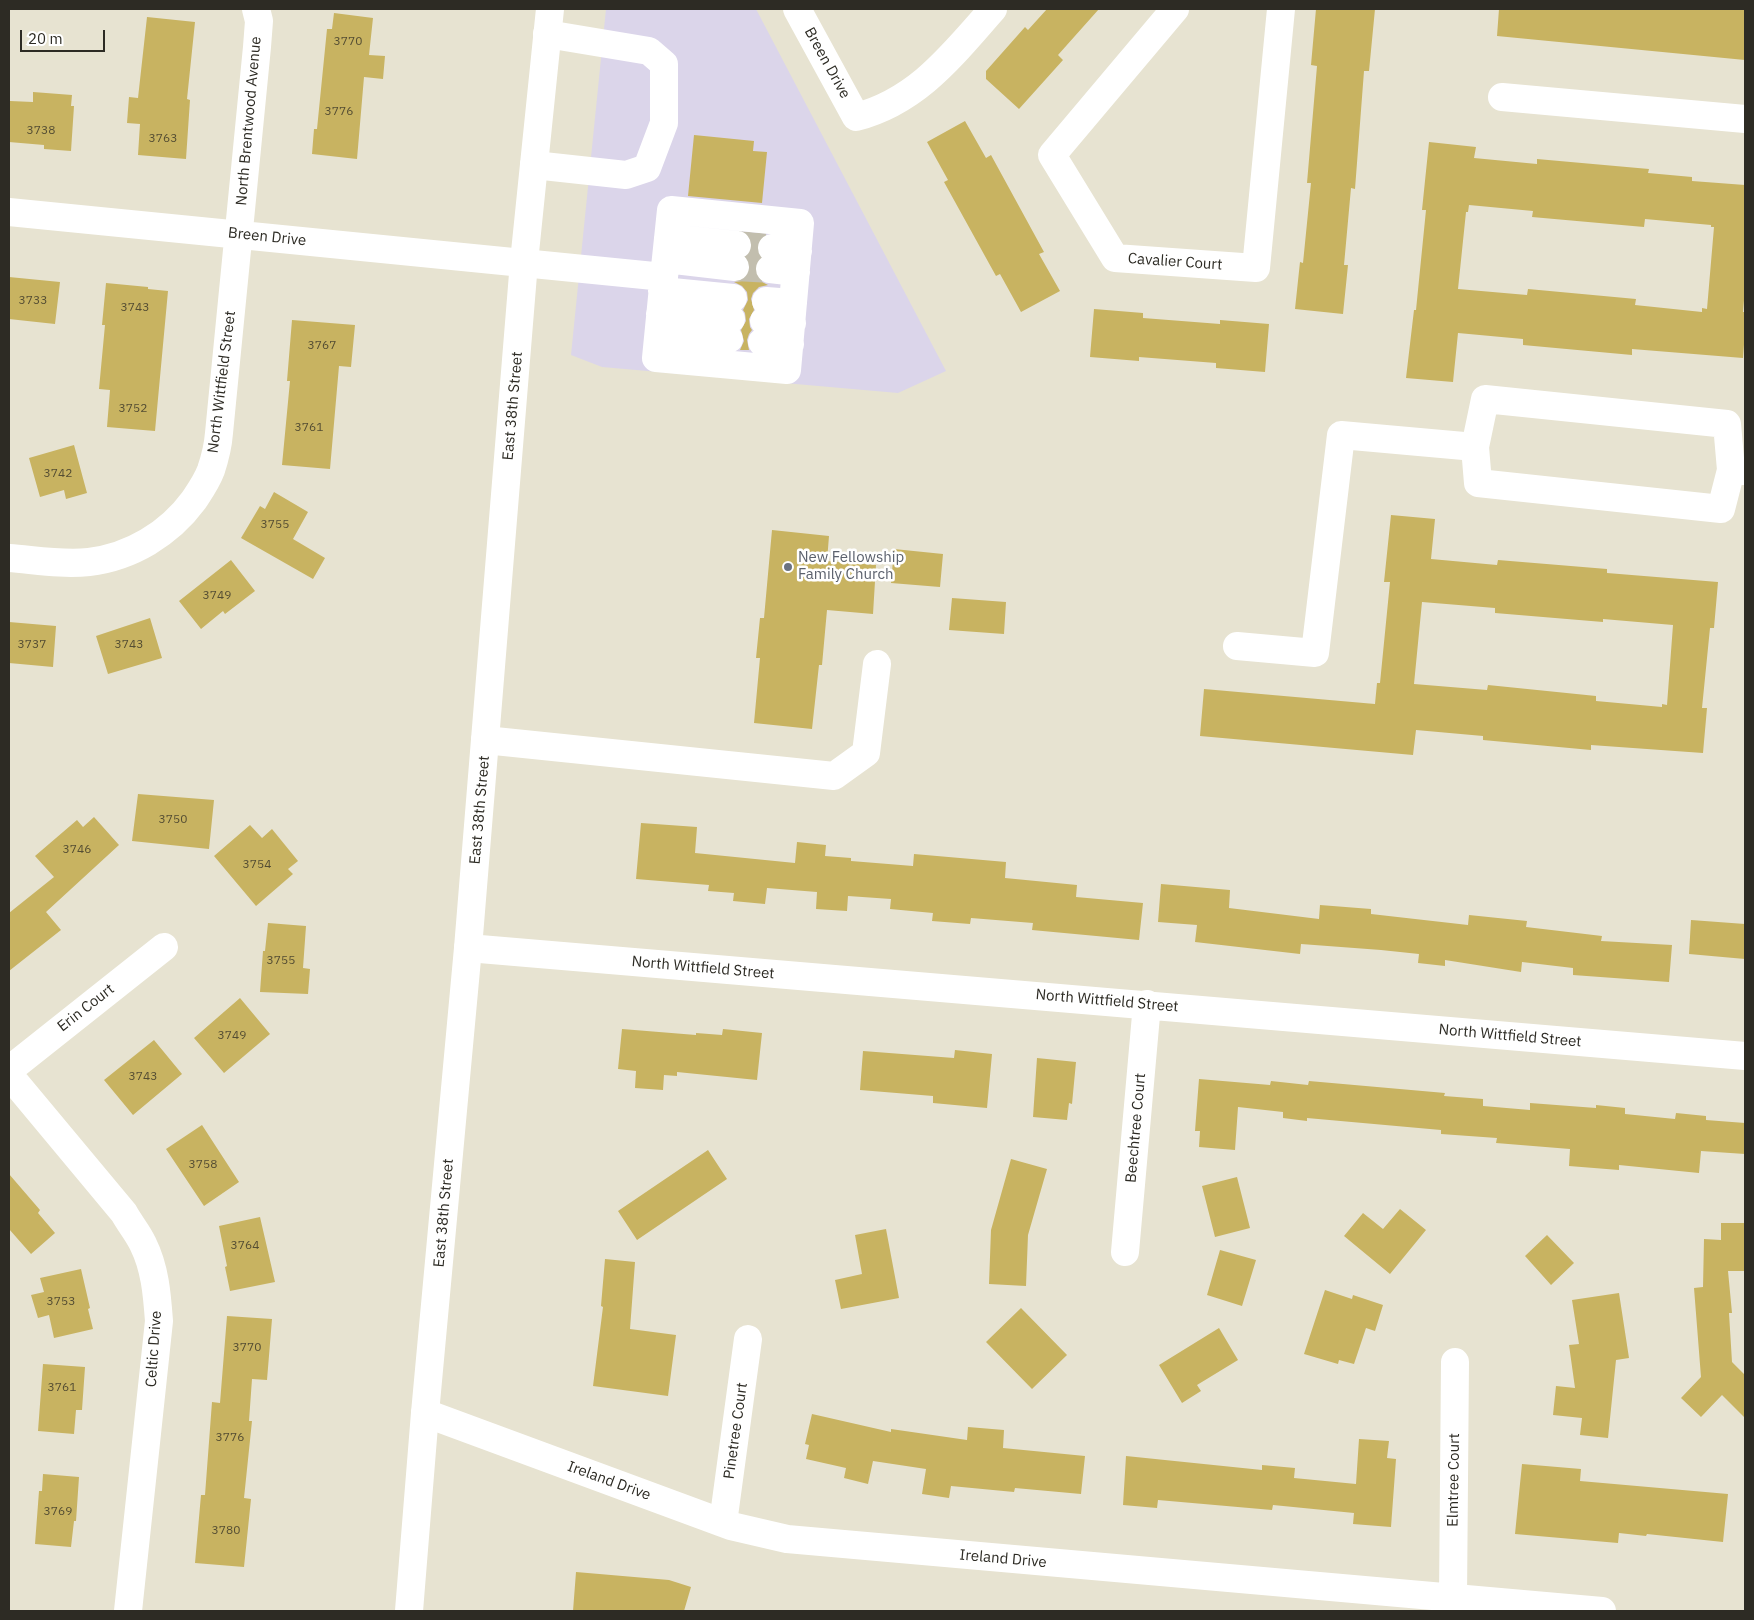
<!DOCTYPE html>
<style>
body{margin:0}
#map{position:relative;width:1754px;height:1620px;overflow:hidden;background:#e7e3d1;font-family:"IBM Plex Sans",sans-serif}
canvas{display:block}
.frame{position:absolute;inset:0;border:10px solid #2d2b24;pointer-events:none}
.scale{position:absolute;left:20px;top:30px;width:85px;height:22px;box-sizing:border-box;border:2px solid #2d2b24;border-top:0;padding-left:6px;font-size:15px;line-height:18px;white-space:nowrap;color:#2d2b24;-webkit-text-stroke:4px #fff;paint-order:stroke}
</style>
<div id="map">
<canvas width="1754" height="1620"></canvas>
<div class="frame"></div>
<div class="scale">20 m</div>
</div>
<script>
const g = document.querySelector('canvas').getContext('2d');
g.lineJoin = 'round';
function fill(path, color) { g.fillStyle = color; g.fill(path, 'evenodd'); }
function trace(path, color, width, dash) { g.strokeStyle = color; g.lineWidth = width; g.lineCap = dash ? 'butt' : 'round'; g.setLineDash(dash || []); g.stroke(path); }
function drawText(font, color, halo, rows, align = 'center') {
  g.font = font + ' "IBM Plex Sans",sans-serif'; g.lineWidth = 5; g.setLineDash([]); g.textBaseline = 'middle'; g.strokeStyle = halo; g.fillStyle = color; for (const [text, x, y, turn = 0] of rows) {
    g.save(); g.translate(x, y); g.rotate((+turn || 0) * Math.PI / 180); g.textAlign = isNaN(turn) ? turn : align; if (halo) g.strokeText(text, 0, 0); g.fillText(text, 0, 0); g.restore();
  }
}
fill(new Path2D(`
 M 606,9 L 756,9 L 946,371 L 898,393 L 602,367 L 571,355 Z`), '#dbd5ea');
fill(new Path2D(`
 M 1047,9 L 1099,9 L 1058,55 L 1063,60 L 1019,109 L 986,79 L 986,71 L 1025,27 L 1028,30 Z
 M 1316,9 L 1375,9 L 1369,71 L 1364,71 L 1355,189 L 1351,188 L 1344,265 L 1348,265 L 1343,314 L 1295,309 L 1300,262 L 1303,263 L 1311,183 L 1307,183 L 1317,66 L 1311,65 Z
 M 1499,9 L 1745,9 L 1745,60 L 1497,36 Z
 M 334,13 L 373,18 L 369,55 L 385,56 L 383,79 L 364,77 L 357,159 L 312,154 L 314,129 L 317,129 L 327,29 L 332,29 Z
 M 147,17 L 195,22 L 187,99 L 190,100 L 186,159 L 138,155 L 140,124 L 127,123 L 129,97 L 138,98 Z
 M 33,92 L 72,95 L 71,106 L 74,106 L 71,151 L 44,149 L 44,145 L 9,142 L 10,101 L 33,102 Z
 M 965,121 L 986,158 L 991,155 L 1044,252 L 1039,254 L 1060,291 L 1021,312 L 1000,274 L 996,276 L 944,182 L 948,180 L 927,142 Z
 M 694,135 L 754,141 L 753,151 L 767,152 L 762,203 L 688,196 Z
 M 1429,142 L 1476,147 L 1474,158 L 1537,164 L 1537,159 L 1649,169 L 1648,173 L 1692,177 L 1692,181 L 1745,185 L 1745,289 L 1743,312 L 1745,312 L 1745,331 L 1743,358 L 1632,349 L 1632,355 L 1523,345 L 1523,339 L 1458,333 L 1453,382 L 1406,378 L 1414,310 L 1416,310 L 1426,210 L 1422,210 ZM 1469,205 L 1533,211 L 1532,217 L 1644,227 L 1645,219 L 1711,225 L 1711,227 L 1714,227 L 1707,309 L 1702,308 L 1702,312 L 1635,305 L 1636,299 L 1528,289 L 1527,295 L 1458,289 L 1466,212 L 1468,212 Z
 M 747,233 L 764,235 L 759,239 L 757,246 L 758,254 L 760,257 L 757,260 L 754,268 L 756,275 L 760,281 L 768,285 L 759,287 L 753,293 L 751,299 L 754,310 L 749,319 L 750,327 L 752,330 L 749,334 L 747,340 L 749,350 L 740,350 L 744,341 L 741,330 L 746,321 L 745,313 L 743,310 L 748,300 L 747,292 L 742,286 L 734,282 L 742,281 L 747,277 L 750,269 L 749,261 L 746,257 L 750,254 L 753,246 L 751,239 Z
 M 9,277 L 60,282 L 55,324 L 9,319 Z
 M 106,283 L 148,287 L 148,289 L 168,291 L 155,431 L 107,427 L 110,390 L 99,389 L 105,325 L 102,325 Z
 M 1094,309 L 1143,313 L 1143,318 L 1220,324 L 1220,320 L 1269,324 L 1265,372 L 1216,368 L 1216,363 L 1139,357 L 1139,361 L 1090,357 Z
 M 292,320 L 355,325 L 351,367 L 339,366 L 330,469 L 282,465 L 290,381 L 287,381 Z
 M 74,445 L 87,493 L 66,499 L 64,490 L 40,497 L 29,458 Z
 M 274,492 L 308,512 L 293,539 L 325,558 L 313,579 L 241,538 L 260,506 L 265,509 Z
 M 1391,515 L 1435,519 L 1431,559 L 1497,565 L 1498,560 L 1607,569 L 1607,573 L 1718,582 L 1714,628 L 1710,628 L 1702,708 L 1707,708 L 1703,753 L 1591,745 L 1591,750 L 1483,740 L 1483,736 L 1416,730 L 1413,755 L 1200,736 L 1204,689 L 1375,704 L 1377,683 L 1380,683 L 1390,582 L 1384,582 ZM 1422,602 L 1495,608 L 1495,613 L 1603,622 L 1603,619 L 1673,625 L 1667,705 L 1662,704 L 1662,707 L 1596,701 L 1596,696 L 1488,685 L 1487,690 L 1414,684 Z
 M 772,530 L 829,536 L 827,561 L 876,565 L 873,614 L 827,610 L 822,665 L 819,665 L 812,729 L 754,723 L 760,658 L 756,658 L 760,618 L 764,618 Z
 M 894,549 L 943,554 L 940,587 L 891,583 Z
 M 231,560 L 255,591 L 225,614 L 223,611 L 201,629 L 179,601 Z
 M 952,598 L 1006,602 L 1004,634 L 949,630 Z
 M 150,618 L 162,658 L 108,674 L 96,636 Z
 M 9,622 L 56,626 L 53,667 L 9,663 Z
 M 138,794 L 214,800 L 209,849 L 132,841 Z
 M 94,817 L 119,845 L 46,912 L 61,930 L 9,971 L 9,913 L 54,877 L 35,856 L 77,820 L 83,827 Z
 M 641,823 L 697,827 L 695,853 L 795,863 L 797,842 L 826,845 L 825,856 L 851,858 L 851,861 L 913,866 L 914,854 L 1006,862 L 1005,878 L 1077,885 L 1076,897 L 1143,903 L 1139,940 L 1032,930 L 1033,923 L 971,918 L 970,924 L 932,921 L 933,913 L 890,909 L 891,899 L 848,896 L 847,911 L 816,909 L 817,892 L 767,888 L 765,904 L 733,901 L 734,893 L 708,891 L 709,885 L 636,879 Z
 M 250,825 L 262,838 L 272,829 L 298,861 L 288,869 L 293,874 L 256,906 L 214,856 Z
 M 1161,884 L 1230,890 L 1229,908 L 1319,919 L 1320,905 L 1371,909 L 1371,914 L 1468,925 L 1469,915 L 1527,921 L 1526,927 L 1602,936 L 1601,941 L 1672,945 L 1669,982 L 1573,975 L 1573,968 L 1522,962 L 1521,972 L 1445,960 L 1445,966 L 1418,963 L 1419,954 L 1381,950 L 1301,944 L 1300,954 L 1195,942 L 1197,925 L 1158,922 Z
 M 1691,920 L 1745,924 L 1745,959 L 1689,954 Z
 M 268,923 L 306,926 L 303,968 L 310,969 L 308,994 L 260,992 L 263,951 L 265,951 Z
 M 240,998 L 270,1034 L 224,1073 L 194,1038 Z
 M 622,1029 L 696,1035 L 696,1033 L 722,1035 L 723,1029 L 762,1033 L 757,1080 L 677,1072 L 677,1076 L 664,1075 L 663,1090 L 635,1088 L 636,1071 L 618,1069 Z
 M 154,1040 L 182,1074 L 133,1115 L 104,1080 Z
 M 955,1050 L 992,1054 L 987,1108 L 933,1103 L 933,1096 L 860,1090 L 863,1051 L 954,1058 Z
 M 1037,1058 L 1076,1062 L 1072,1104 L 1069,1103 L 1067,1120 L 1033,1117 Z
 M 1199,1079 L 1270,1085 L 1271,1081 L 1308,1085 L 1309,1081 L 1445,1093 L 1444,1096 L 1483,1099 L 1483,1106 L 1530,1110 L 1530,1103 L 1596,1108 L 1596,1105 L 1625,1108 L 1625,1114 L 1675,1119 L 1676,1113 L 1706,1116 L 1706,1120 L 1745,1123 L 1745,1154 L 1701,1151 L 1699,1173 L 1619,1165 L 1619,1170 L 1569,1166 L 1570,1149 L 1496,1143 L 1497,1138 L 1441,1134 L 1441,1130 L 1307,1118 L 1307,1121 L 1283,1118 L 1283,1112 L 1238,1107 L 1235,1150 L 1199,1147 L 1200,1131 L 1195,1131 Z
 M 202,1125 L 239,1182 L 204,1206 L 166,1149 Z
 M 708,1150 L 727,1179 L 637,1240 L 618,1211 Z
 M 1011,1159 L 1047,1169 L 1028,1235 L 1026,1286 L 989,1284 L 991,1230 Z
 M 9,1174 L 40,1210 L 38,1213 L 55,1233 L 31,1254 L 9,1229 Z
 M 1237,1177 L 1250,1228 L 1215,1237 L 1202,1186 Z
 M 1400,1209 L 1426,1230 L 1390,1274 L 1344,1236 L 1363,1213 L 1383,1229 Z
 M 260,1217 L 275,1282 L 230,1291 L 225,1267 L 227,1266 L 219,1226 Z
 M 1721,1223 L 1745,1223 L 1745,1271 L 1728,1271 L 1732,1313 L 1729,1313 L 1732,1362 L 1745,1375 L 1745,1418 L 1722,1395 L 1701,1417 L 1681,1398 L 1701,1377 L 1694,1288 L 1703,1287 L 1704,1239 L 1721,1240 Z
 M 886,1229 L 899,1298 L 841,1309 L 835,1280 L 862,1274 L 855,1235 Z
 M 1547,1235 L 1574,1263 L 1551,1285 L 1525,1256 Z
 M 1220,1250 L 1256,1260 L 1242,1306 L 1207,1295 Z
 M 605,1259 L 635,1262 L 630,1329 L 676,1335 L 668,1396 L 593,1386 L 603,1307 L 601,1306 Z
 M 81,1269 L 90,1308 L 88,1309 L 93,1329 L 54,1338 L 49,1315 L 38,1318 L 31,1295 L 44,1292 L 40,1278 Z
 M 1325,1290 L 1352,1299 L 1353,1295 L 1383,1305 L 1375,1331 L 1366,1328 L 1354,1364 L 1339,1360 L 1338,1364 L 1304,1354 Z
 M 1619,1293 L 1629,1358 L 1616,1360 L 1608,1438 L 1580,1435 L 1582,1418 L 1553,1415 L 1556,1386 L 1575,1388 L 1569,1345 L 1579,1344 L 1572,1300 Z
 M 1021,1308 L 1067,1355 L 1032,1389 L 986,1342 Z
 M 227,1316 L 272,1319 L 267,1380 L 252,1379 L 249,1421 L 252,1421 L 244,1498 L 251,1499 L 244,1567 L 195,1563 L 201,1495 L 205,1495 L 212,1402 L 220,1403 Z
 M 1219,1328 L 1238,1360 L 1197,1385 L 1201,1391 L 1182,1403 L 1159,1365 Z
 M 43,1364 L 85,1367 L 82,1410 L 76,1410 L 74,1434 L 38,1431 Z
 M 812,1414 L 891,1432 L 891,1429 L 967,1440 L 968,1427 L 1004,1430 L 1003,1448 L 1085,1456 L 1081,1494 L 1015,1488 L 1014,1492 L 951,1486 L 949,1498 L 922,1494 L 926,1469 L 873,1461 L 868,1484 L 844,1478 L 846,1468 L 806,1459 L 809,1445 L 805,1444 Z
 M 1359,1439 L 1389,1441 L 1387,1458 L 1396,1459 L 1391,1527 L 1353,1524 L 1354,1513 L 1273,1505 L 1272,1510 L 1158,1500 L 1157,1508 L 1123,1505 L 1126,1456 L 1262,1470 L 1262,1465 L 1295,1468 L 1294,1478 L 1356,1484 Z
 M 1522,1464 L 1581,1469 L 1580,1481 L 1728,1494 L 1723,1542 L 1647,1534 L 1646,1536 L 1619,1533 L 1618,1543 L 1515,1534 Z
 M 43,1474 L 79,1477 L 76,1521 L 74,1521 L 71,1547 L 35,1544 L 39,1491 L 42,1491 Z
 M 576,1572 L 669,1580 L 691,1587 L 684,1611 L 573,1611 Z`), '#c8b361');
trace(new Path2D(`
 M 737,245 L 772,248
 M 735,267 L 770,269`), '#c2beae', 28, [28, 14]);
trace(new Path2D(`
 M 797,9 L 856,117 C 918,101 953,54 993,9
 M 1175,9 L 1052,155 L 1115,258 L 1256,268 L 1281,9
 M 1502,97 L 1745,119
 M 534,165 L 626,175 L 647,168 L 664,123 L 664,64 L 649,51 L 547,34
 M 9,212 L 664,277 L 671,210 L 800,223 L 787,370 L 656,358 L 664,277
 M 668,238 L 737,245
 M 772,248 L 798,251
 M 666,259 L 735,267
 M 770,269 L 796,272
 M 662,291 L 733,298
 M 766,301 L 793,303
 M 660,314 L 731,319
 M 764,321 L 792,323
 M 659,332 L 729,339
 M 762,342 L 790,344
 M 1475,447 L 1485,399 L 1727,424 L 1731,470
 M 9,558 C 35,560 62,565 89,562 C 131,557 169,534 194,500 C 200,491 207,481 211,470 C 215,458 218,446 219,433 L 257,47 L 259,21 L 256,9
 M 1237,646 L 1315,653 L 1341,435 L 1475,447 L 1478,483 L 1721,509 L 1731,470 L 1745,471
 M 485,740 L 834,776 L 866,753 L 877,664
 M 468,948 L 1745,1056
 M 9,1070 L 164,947
 M 9,1075 L 124,1213 C 130,1224 138,1233 143,1244 C 155,1268 157,1294 159,1321 L 128,1611
 M 1125,1252 L 1147,1004
 M 425,1413 L 731,1526 L 787,1539 L 1602,1611
 M 723,1523 L 748,1339
 M 1453,1598 L 1455,1362`), '#fff', 28);
trace(new Path2D(`
 M 409,1611 L 425,1413 L 468,948 L 524,262 L 550,9`), '#fff', 28);
for (const [x, y, r, color] of [
 [788,567,5,"#6b7280"]
]) { const dot = new Path2D(); dot.arc(x, y, r, 0, 2 * Math.PI); g.fillStyle = color; g.fill(dot); trace(dot, '#fff', 2); }
drawText('12px', '#544d33', null, [
 ["3770",348,42],
 ["3776",339,112],
 ["3738",41,131],
 ["3763",163,139],
 ["3733",33,301],
 ["3743",135,308],
 ["3767",322,346],
 ["3752",133,409],
 ["3761",309,428],
 ["3742",58,474],
 ["3755",275,525],
 ["3749",217,596],
 ["3737",32,645],
 ["3743",129,645],
 ["3750",173,820],
 ["3746",77,850],
 ["3754",257,865],
 ["3755",281,961],
 ["3749",232,1036],
 ["3743",143,1077],
 ["3758",203,1165],
 ["3764",245,1246],
 ["3753",61,1302],
 ["3770",247,1348],
 ["3761",62,1388],
 ["3776",230,1438],
 ["3769",58,1512],
 ["3780",226,1531]
]);
drawText('15px', '#2d2b24', '#fff', [
 ["Breen Drive",827,63,61],
 ["North Brentwood Avenue",249,121,-85],
 ["Breen Drive",267,237,6],
 ["Cavalier Court",1175,262,4],
 ["North Wittfield Street",222,382,-83],
 ["East 38th Street",513,406,-85],
 ["East 38th Street",480,810,-85],
 ["North Wittfield Street",703,968,5],
 ["North Wittfield Street",1107,1001,5],
 ["Erin Court",86,1008,-38],
 ["North Wittfield Street",1510,1036,5],
 ["Beechtree Court",1136,1128,-85],
 ["East 38th Street",444,1213,-85],
 ["Celtic Drive",154,1349,-86],
 ["Pinetree Court",736,1431,-82],
 ["Elmtree Court",1454,1480,-89],
 ["Ireland Drive",609,1481,20],
 ["Ireland Drive",1003,1559,5]
]);
drawText('15px', '#5b616d', '#fff', [
 ["New Fellowship",798,558],
 ["Family Church",798,575]
], 'left');
</script>
